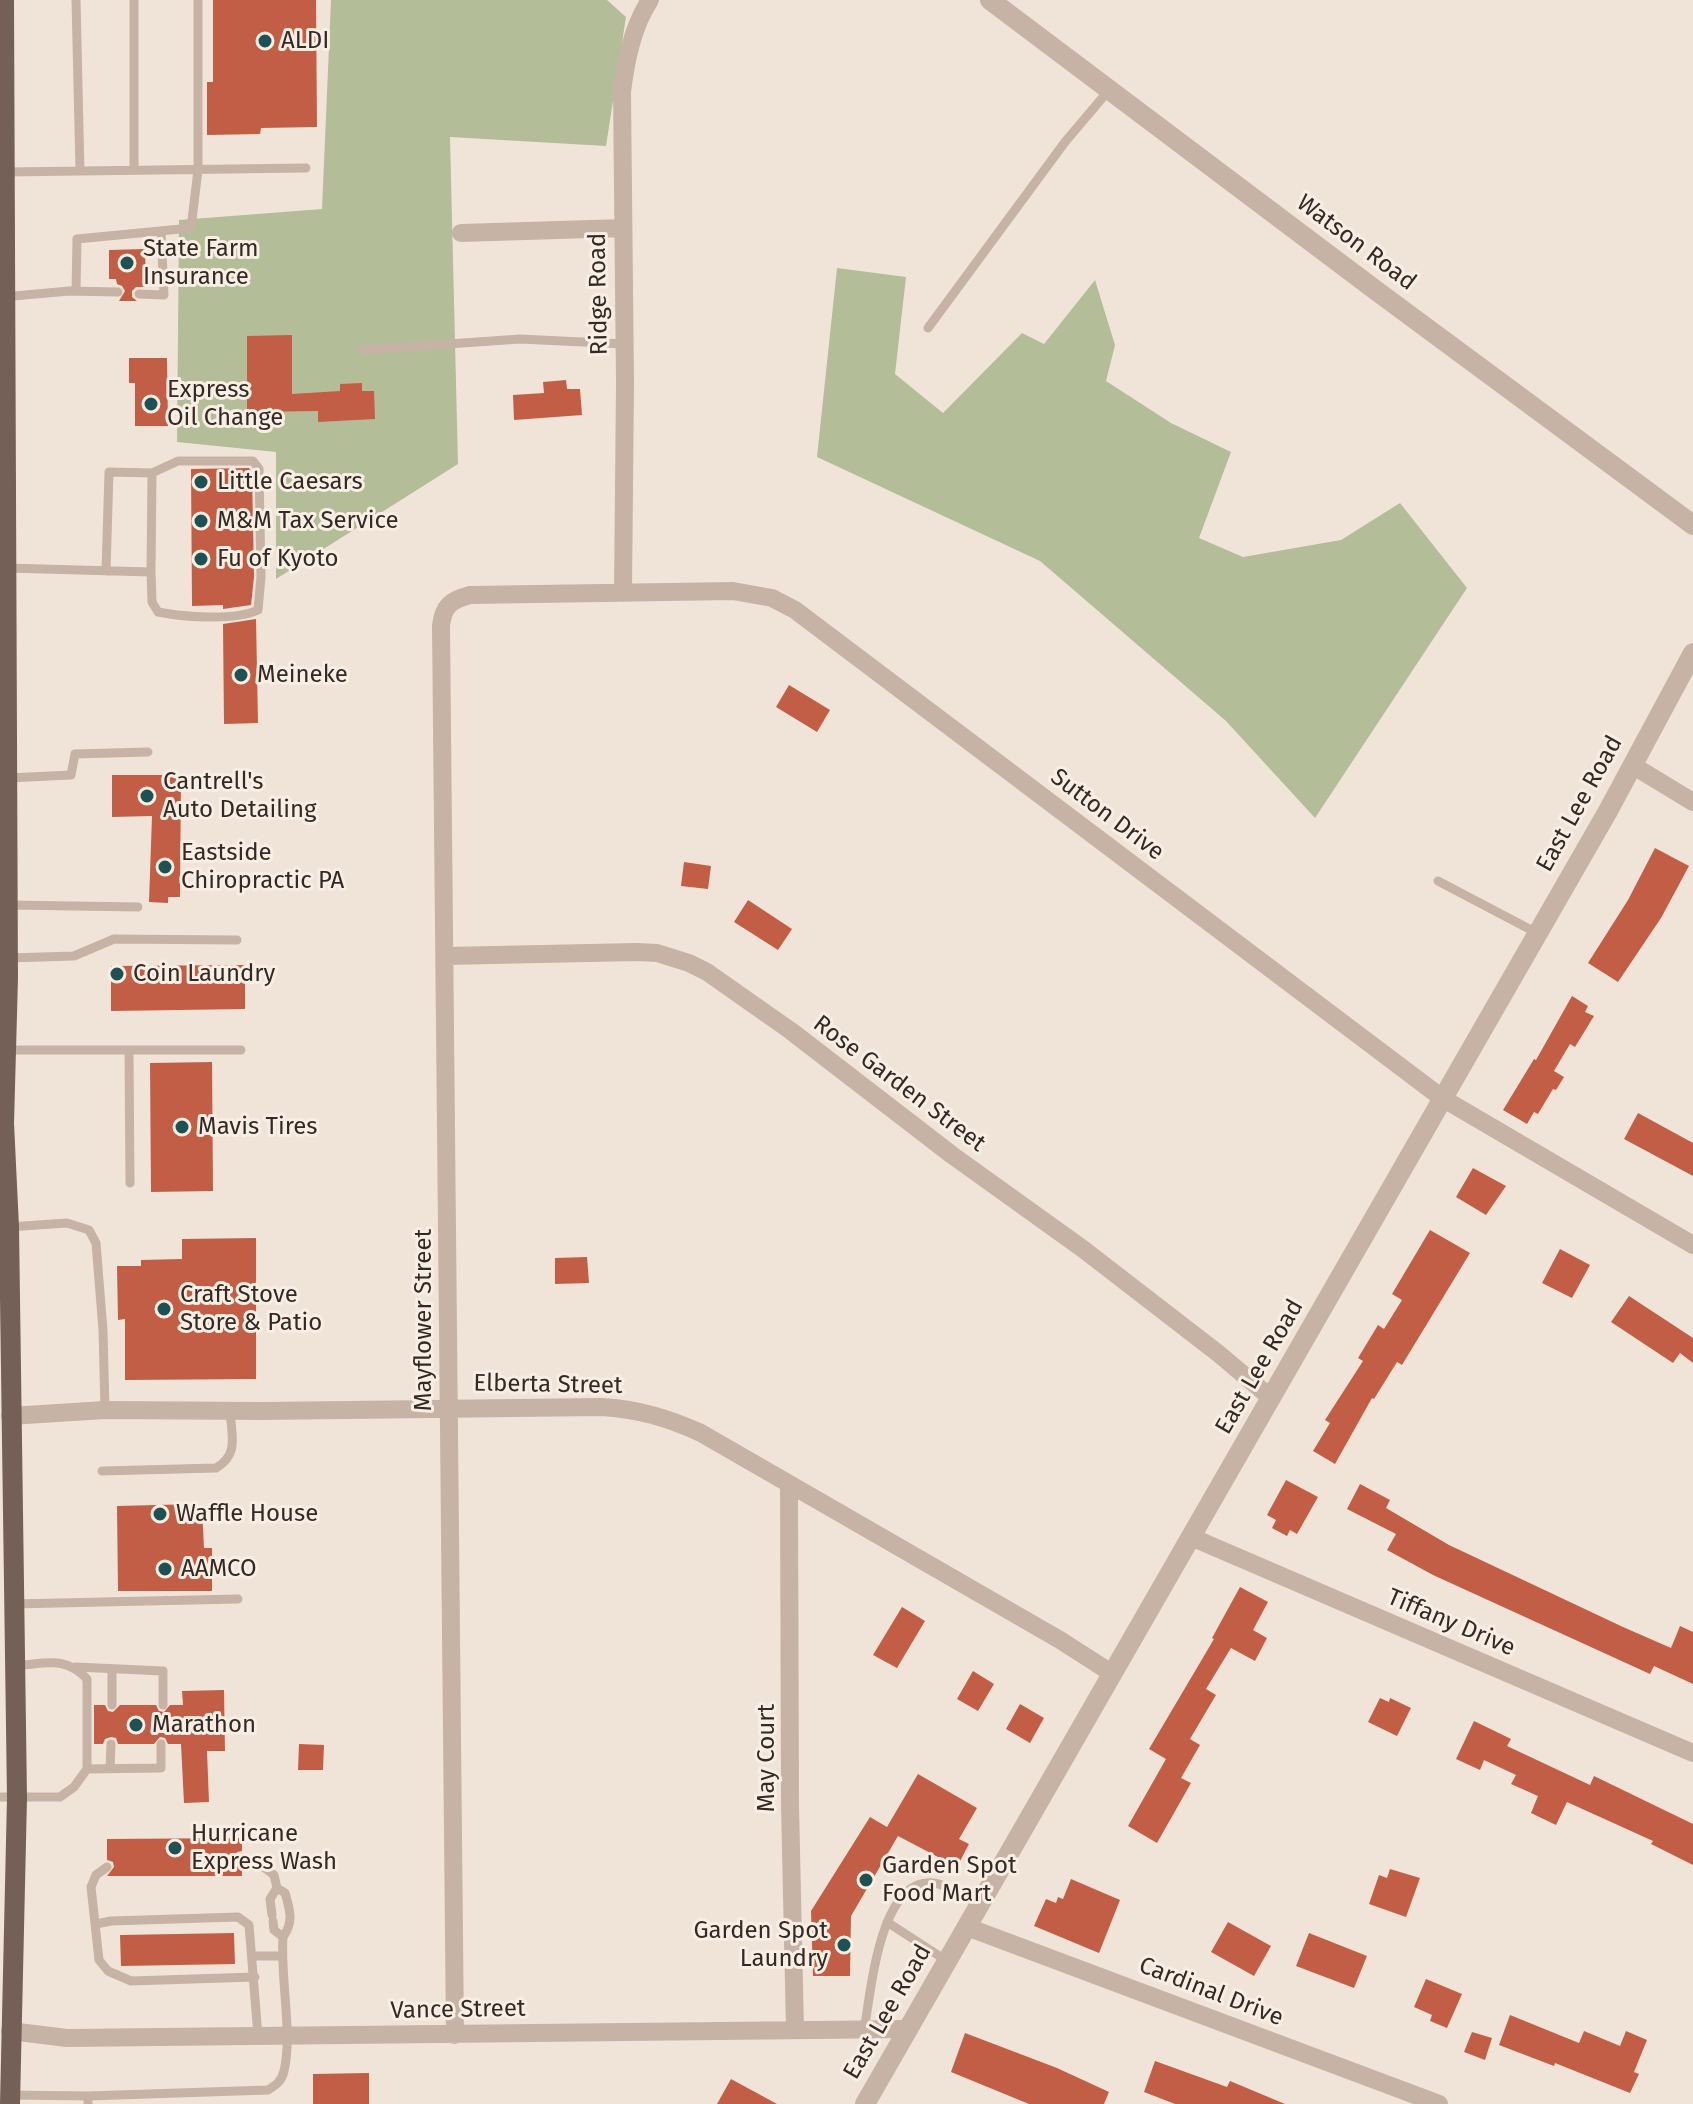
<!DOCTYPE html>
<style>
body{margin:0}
canvas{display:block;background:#f0e4d8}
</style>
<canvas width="1693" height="2104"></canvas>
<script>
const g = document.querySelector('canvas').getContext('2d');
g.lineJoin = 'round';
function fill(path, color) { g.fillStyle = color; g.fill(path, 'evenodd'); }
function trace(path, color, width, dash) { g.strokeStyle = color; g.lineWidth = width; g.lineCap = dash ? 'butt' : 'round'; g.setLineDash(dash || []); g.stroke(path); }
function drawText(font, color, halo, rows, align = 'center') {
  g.font = font + ' "Fira Sans",sans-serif'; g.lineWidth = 6; g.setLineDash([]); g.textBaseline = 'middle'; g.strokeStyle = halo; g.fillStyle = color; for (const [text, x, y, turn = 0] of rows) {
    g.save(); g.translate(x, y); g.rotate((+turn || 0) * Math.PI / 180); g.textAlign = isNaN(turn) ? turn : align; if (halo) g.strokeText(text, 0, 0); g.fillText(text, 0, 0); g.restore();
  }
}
fill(new Path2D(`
 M 331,0 L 607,0 L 626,17 L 606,146 L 450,137 L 458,464 L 276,579 L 276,452 L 177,442 L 179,220 L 322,209 Z
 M 837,268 L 906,277 L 895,374 L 943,413 L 1022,333 L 1044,344 L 1095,280 L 1115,345 L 1106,381 L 1171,423 L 1231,452 L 1199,538 L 1243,557 L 1341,540 L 1400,503 L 1467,588 L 1315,818 L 1226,721 L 1040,561 L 817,457 Z`), '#b3be99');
fill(new Path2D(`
 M 213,0 L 316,0 L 317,127 L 261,128 L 260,134 L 207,135 L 207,82 L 213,82 Z
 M 145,249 L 146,287 L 136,287 L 132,291 L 132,297 L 137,301 L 119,301 L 125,291 L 122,286 L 117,284 L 116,279 L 109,279 L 109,250 Z
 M 292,335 L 292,394 L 340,391 L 340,384 L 362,383 L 362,391 L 374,391 L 375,419 L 318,422 L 318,411 L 247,412 L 247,336 Z
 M 129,358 L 167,358 L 168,426 L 135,426 L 135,383 L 129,383 Z
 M 566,380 L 567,389 L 580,389 L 582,415 L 514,420 L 513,395 L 544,393 L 543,382 Z
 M 249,468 L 252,472 L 254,577 L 251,605 L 223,609 L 223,605 L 192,606 L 191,469 Z
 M 256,619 L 258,723 L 224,724 L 223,624 Z
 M 789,685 L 830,710 L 817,732 L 776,707 Z
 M 112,775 L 181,775 L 180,897 L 168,897 L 168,903 L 149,902 L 152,816 L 112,817 Z
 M 1655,848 L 1689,866 L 1661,918 L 1618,982 L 1588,963 L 1628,900 Z
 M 684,862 L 711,866 L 708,889 L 681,886 Z
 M 748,900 L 792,929 L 778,950 L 734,922 Z
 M 245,965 L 245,1009 L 111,1011 L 111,966 Z
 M 1572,996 L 1588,1006 L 1585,1012 L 1594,1016 L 1575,1047 L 1570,1044 L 1554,1071 L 1564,1077 L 1556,1090 L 1553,1089 L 1538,1114 L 1534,1112 L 1527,1124 L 1503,1110 L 1534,1059 L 1536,1060 Z
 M 212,1062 L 213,1191 L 151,1192 L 150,1063 Z
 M 1638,1113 L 1693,1143 L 1693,1176 L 1624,1139 Z
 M 1473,1168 L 1506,1186 L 1486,1215 L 1456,1197 Z
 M 1430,1230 L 1470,1253 L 1402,1365 L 1397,1362 L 1374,1399 L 1372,1398 L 1335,1464 L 1313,1451 L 1330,1423 L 1325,1420 L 1363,1361 L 1358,1358 L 1378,1325 L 1384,1329 L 1402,1300 L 1392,1294 Z
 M 256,1238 L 256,1379 L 125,1380 L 125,1319 L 118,1320 L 117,1266 L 141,1266 L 141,1260 L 182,1259 L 182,1239 Z
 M 1560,1249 L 1590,1265 L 1572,1298 L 1542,1283 Z
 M 587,1257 L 589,1283 L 555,1284 L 555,1258 Z
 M 1629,1296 L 1693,1338 L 1693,1363 L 1680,1353 L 1673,1363 L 1611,1322 Z
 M 1286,1480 L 1318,1497 L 1297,1534 L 1290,1530 L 1287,1536 L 1272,1528 L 1276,1520 L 1267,1515 Z
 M 1360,1484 L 1390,1500 L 1386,1508 L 1449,1545 L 1623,1627 L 1671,1648 L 1680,1626 L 1693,1632 L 1693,1684 L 1654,1666 L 1650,1674 L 1433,1575 L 1387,1550 L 1396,1534 L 1347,1509 Z
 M 196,1504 L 196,1509 L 202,1509 L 204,1548 L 212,1548 L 212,1591 L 118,1591 L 117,1506 Z
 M 1240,1587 L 1268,1602 L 1253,1630 L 1267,1638 L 1255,1661 L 1231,1648 L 1206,1689 L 1216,1695 L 1190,1739 L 1200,1745 L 1181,1778 L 1191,1783 L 1157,1843 L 1128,1826 L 1166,1759 L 1149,1749 L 1214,1639 L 1212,1638 Z
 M 902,1607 L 925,1621 L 897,1668 L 873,1655 Z
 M 973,1671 L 994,1684 L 978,1711 L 957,1699 Z
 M 224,1690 L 225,1751 L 207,1751 L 209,1802 L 184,1803 L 181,1744 L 168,1744 L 165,1738 L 160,1737 L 154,1744 L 118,1744 L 116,1738 L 111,1737 L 105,1739 L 103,1744 L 94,1744 L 94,1705 L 105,1705 L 108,1711 L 113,1712 L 120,1705 L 156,1705 L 159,1711 L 164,1712 L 170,1705 L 183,1705 L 182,1691 Z
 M 1380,1698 L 1389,1702 L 1390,1698 L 1411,1708 L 1397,1736 L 1368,1722 Z
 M 1020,1704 L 1044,1718 L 1030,1743 L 1006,1729 Z
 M 1474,1721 L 1511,1739 L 1507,1746 L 1590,1785 L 1594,1776 L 1693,1824 L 1693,1865 L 1651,1844 L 1653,1841 L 1567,1802 L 1556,1825 L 1531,1813 L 1538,1796 L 1511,1784 L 1516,1775 L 1484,1760 L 1480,1770 L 1456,1759 Z
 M 299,1744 L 324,1745 L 323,1770 L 298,1770 Z
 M 918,1774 L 977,1808 L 959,1839 L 969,1844 L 957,1867 L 898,1836 L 851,1916 L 850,1976 L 813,1976 L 811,1911 L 870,1817 L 887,1827 Z
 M 242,1838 L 242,1851 L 237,1852 L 235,1857 L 236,1863 L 242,1866 L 242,1876 L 107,1876 L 114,1867 L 113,1862 L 107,1860 L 107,1839 Z
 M 1390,1869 L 1420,1878 L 1406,1917 L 1369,1904 L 1379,1875 L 1387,1878 Z
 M 1071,1879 L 1120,1900 L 1099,1953 L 1034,1926 L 1046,1899 L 1056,1903 L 1058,1897 L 1063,1899 Z
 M 1228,1922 L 1271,1946 L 1254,1976 L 1211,1952 Z
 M 234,1933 L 235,1964 L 121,1966 L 120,1935 Z
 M 1309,1933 L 1367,1956 L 1354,1988 L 1296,1966 Z
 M 1426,1979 L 1462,1994 L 1447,2028 L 1430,2021 L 1432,2015 L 1414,2007 Z
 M 1510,2015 L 1579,2043 L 1584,2031 L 1620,2046 L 1626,2031 L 1647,2040 L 1634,2072 L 1639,2074 L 1630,2093 L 1555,2063 L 1554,2066 L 1499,2045 Z
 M 1472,2032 L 1492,2038 L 1485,2060 L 1464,2052 Z
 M 965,2033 L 1057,2068 L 1109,2092 L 1104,2104 L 1029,2104 L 951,2072 Z
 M 1155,2061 L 1227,2087 L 1230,2081 L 1285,2104 L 1175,2104 L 1144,2092 Z
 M 369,2073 L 369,2104 L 313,2104 L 313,2074 Z
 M 731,2079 L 777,2104 L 717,2104 Z`), '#c15e45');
trace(new Path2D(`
 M 76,0 L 80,171
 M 134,0 L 134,170
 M 6,172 L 306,168
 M 76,291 L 77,239 L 191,228 L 198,170 L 198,0
 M 139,294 L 164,295 L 161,231
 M 3,297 L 69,291 L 118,292
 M 928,328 L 1065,142 L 1109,90
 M 362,350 L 520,339 L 624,344
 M 7,568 L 151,572 L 152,473 L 109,472 L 106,571
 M 151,572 L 152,602 L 158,612 C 184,617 235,621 258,610 L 261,577 L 259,469 L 253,461 L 178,461 L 152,473
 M 8,778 L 71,775 L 75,754 L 148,752
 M 1438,881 L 1537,933
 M 8,905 L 138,907
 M 8,958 L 74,956 L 114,939 L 237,940
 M 6,1050 L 241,1050
 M 129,1050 L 130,1183
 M 9,1227 L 67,1223 L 89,1230 L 96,1243 L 103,1330 L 105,1410
 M 102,1471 L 216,1468 C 240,1454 231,1434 230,1410
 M 13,1604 L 238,1599
 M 76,1667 L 163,1671 L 163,1705
 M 112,1705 L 112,1669
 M 87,1769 L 161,1768 L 161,1744
 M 110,1769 L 111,1744
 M 0,1797 L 60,1797 L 74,1787 L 87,1769 L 87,1679 C 65,1655 45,1664 14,1666
 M 107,1867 L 96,1875 L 91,1887 L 99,1960 L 108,1971 L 131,1981 L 255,1977
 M 272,1915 L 270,1899 L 277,1888
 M 273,1921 L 274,1930 L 283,1937
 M 887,1922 L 947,1961
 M 96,1924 L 111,1921 L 238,1917 L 249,1925 L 258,2036
 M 252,1956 L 282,1956
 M 864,2030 C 871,1994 879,1876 934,1883 C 948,1885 966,1898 980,1905
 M 10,2095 L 88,2096
 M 88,2104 L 88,2096 L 268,2090 C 276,2085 282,2081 284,2071 C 293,2033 280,1978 283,1937 C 294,1922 290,1910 285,1893 L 277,1888 L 274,1875 L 255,1861 L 242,1858`), '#c7b3a5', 9);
trace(new Path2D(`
 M 461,233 L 623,228
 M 623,593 L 625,383 L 622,92 C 626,60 632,28 650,0
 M 1632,765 L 1693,802
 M 445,956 L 637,952 L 657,953 L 689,963 L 707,972 L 791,1031 L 952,1155 L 1083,1249 L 1219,1354 L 1271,1398
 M 10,1416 L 105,1410 L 262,1411 L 601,1407 C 638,1409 668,1418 701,1433 L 1060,1640 L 1113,1674
 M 789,1486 L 790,1805 L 795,2030
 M 1191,1537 L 1693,1753
 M 967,1927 L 1439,2104
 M 10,2031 L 67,2038 L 907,2029
 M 455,2035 L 441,626 C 443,606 451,600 470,595 L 733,591 L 772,598 L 795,610 L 1442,1098 L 1693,1245`), '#c7b3a5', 18);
trace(new Path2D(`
 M 990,0 L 1374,289 L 1693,525
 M 865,2104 L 1608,811 L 1693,653`), '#c7b3a5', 20);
trace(new Path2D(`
 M 4,0 L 8,978 L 4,1123 L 9,1227 L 17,1798 L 10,2104`), '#756058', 20);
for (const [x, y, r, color] of [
 [265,41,8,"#1e5153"],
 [127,263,8,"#1e5153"],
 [151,404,8,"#1e5153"],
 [201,482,8,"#1e5153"],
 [201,521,8,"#1e5153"],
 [201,559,8,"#1e5153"],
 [241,675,8,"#1e5153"],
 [147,796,8,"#1e5153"],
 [165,867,8,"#1e5153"],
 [117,974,8,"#1e5153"],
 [182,1127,8,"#1e5153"],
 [164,1309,8,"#1e5153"],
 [160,1514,8,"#1e5153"],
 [165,1569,8,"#1e5153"],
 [136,1725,8,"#1e5153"],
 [175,1848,8,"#1e5153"],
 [866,1880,8,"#1e5153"],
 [844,1945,8,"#1e5153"]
]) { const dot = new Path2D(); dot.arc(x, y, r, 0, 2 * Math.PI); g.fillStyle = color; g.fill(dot); trace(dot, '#f8eee4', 3); }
drawText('24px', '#332a26', '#f8eee4', [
 ["ALDI",281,41],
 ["State Farm",143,249],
 ["Insurance",143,277],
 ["Express",167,390],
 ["Oil Change",167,418],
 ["Little Caesars",217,482],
 ["M&M Tax Service",217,521],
 ["Fu of Kyoto",217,559],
 ["Meineke",257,675],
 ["Cantrell's",163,782],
 ["Auto Detailing",163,810],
 ["Eastside",181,853],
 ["Chiropractic PA",181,881],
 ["Coin Laundry",133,974],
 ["Mavis Tires",198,1127],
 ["Craft Stove",180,1295],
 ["Store & Patio",180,1323],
 ["Waffle House",176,1514],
 ["AAMCO",181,1569],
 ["Marathon",152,1725],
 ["Hurricane",191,1834],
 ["Express Wash",191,1862],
 ["Garden Spot",882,1866],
 ["Food Mart",882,1894],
 ["Garden Spot",828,1931,"right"],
 ["Laundry",828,1959,"right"]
], 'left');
drawText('24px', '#332a26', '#f8eee4', [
 ["Watson Road",1356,243,37],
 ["Ridge Road",599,294,-91],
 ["East Lee Road",1580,804,-61],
 ["Sutton Drive",1107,815,37],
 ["Rose Garden Street",899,1084,37],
 ["Mayflower Street",424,1320,-90],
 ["East Lee Road",1260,1367,-60],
 ["Elberta Street",548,1385,1],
 ["Tiffany Drive",1451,1623,23],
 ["May Court",767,1758,-90],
 ["Cardinal Drive",1211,1992,21],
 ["Vance Street",458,2010,-1],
 ["East Lee Road",888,2012,-60]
]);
</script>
